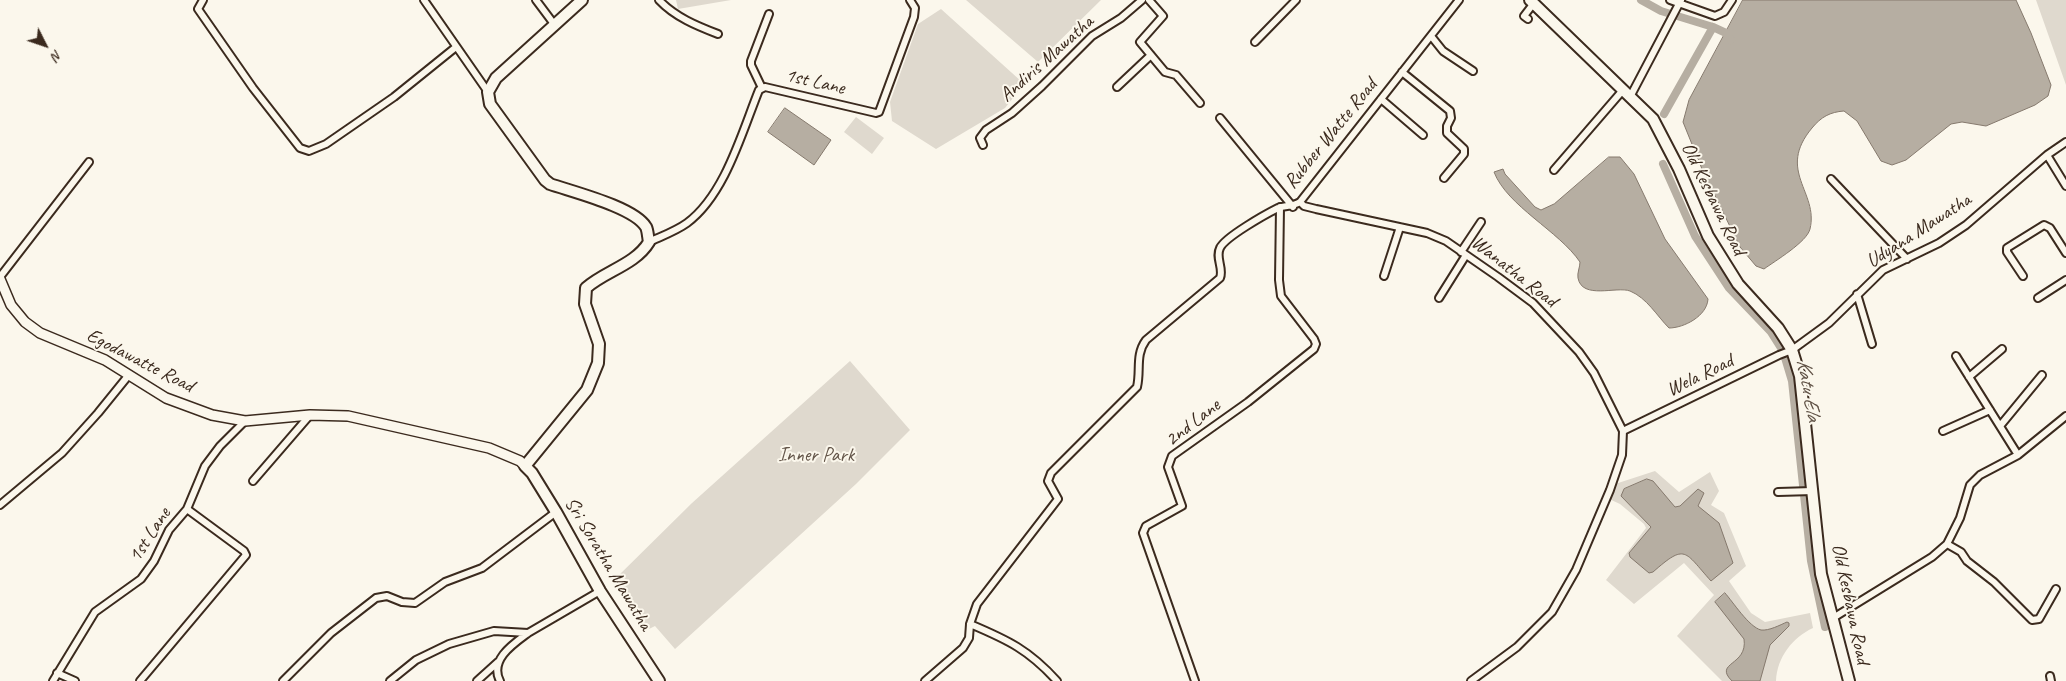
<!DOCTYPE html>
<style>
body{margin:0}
#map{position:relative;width:2066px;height:681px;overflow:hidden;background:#fbf7ec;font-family:Caveat,sans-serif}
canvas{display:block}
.north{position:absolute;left:20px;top:20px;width:50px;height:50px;-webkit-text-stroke:4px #fbf7ec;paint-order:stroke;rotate:131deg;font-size:14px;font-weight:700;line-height:20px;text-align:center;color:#3b2a1e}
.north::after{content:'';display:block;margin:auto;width:18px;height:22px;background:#3b2a1e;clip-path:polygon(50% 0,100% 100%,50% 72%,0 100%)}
</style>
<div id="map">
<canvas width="2066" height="681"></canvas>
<div class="north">N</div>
</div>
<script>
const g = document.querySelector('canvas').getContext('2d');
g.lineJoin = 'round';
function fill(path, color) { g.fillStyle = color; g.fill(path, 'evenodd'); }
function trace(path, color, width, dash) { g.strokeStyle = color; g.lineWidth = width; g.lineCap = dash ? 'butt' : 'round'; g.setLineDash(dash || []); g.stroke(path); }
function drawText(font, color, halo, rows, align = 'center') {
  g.font = font + ' Caveat,sans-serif'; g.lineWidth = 4; g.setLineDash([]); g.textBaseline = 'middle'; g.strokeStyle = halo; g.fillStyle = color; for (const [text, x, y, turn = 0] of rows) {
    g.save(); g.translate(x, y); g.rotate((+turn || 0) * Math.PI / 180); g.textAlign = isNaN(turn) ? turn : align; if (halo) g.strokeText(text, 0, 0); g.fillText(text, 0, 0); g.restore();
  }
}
fill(new Path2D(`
 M 676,0 L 731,0 L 678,9 Z
 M 966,0 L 1101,0 L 1038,62 Z
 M 2036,0 L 2066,0 L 2066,85 Z
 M 941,9 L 1022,82 L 1017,93 L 1005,108 L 936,149 L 892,121 L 890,102 L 918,24 Z
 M 856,117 L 884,138 L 872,154 L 844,132 Z
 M 850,361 L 910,430 L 856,484 L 675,649 L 655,626 L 647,630 L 614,580 L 692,503 Z
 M 1655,471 L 1679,492 L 1710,472 L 1719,491 L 1711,505 L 1724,513 L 1746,566 L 1729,581 L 1751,613 L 1765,622 L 1810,613 L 1813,628 C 1793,637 1777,657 1776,681 L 1722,681 L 1677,636 L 1714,595 L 1684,563 L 1634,604 L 1606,580 L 1646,528 L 1644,524 L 1620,504 L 1607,498 L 1612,485 Z`), '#dfd9ce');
const water = new Path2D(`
 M 1743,0 L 2016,0 L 2031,33 L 2051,85 L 2048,96 L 2035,105 L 1986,126 L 1962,122 L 1951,124 L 1906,160 L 1892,165 L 1881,161 L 1857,121 L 1844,111 C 1830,112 1821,117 1812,128 C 1776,171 1819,192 1810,229 C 1807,242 1775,261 1764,269 L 1756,266 L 1740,247 L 1702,169 L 1683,122 L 1689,100 Z
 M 785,108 L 831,140 L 814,165 L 768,132 Z
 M 1609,157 L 1620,157 L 1634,174 L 1665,239 L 1708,299 C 1707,316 1684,328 1669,328 C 1657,316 1647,298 1630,291 C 1617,286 1582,300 1578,278 C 1577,273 1580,267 1580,262 C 1559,231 1507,206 1494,172 L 1503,169 L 1505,174 L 1535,207 L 1541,210 L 1554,204 Z
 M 1647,479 L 1653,481 L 1675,507 L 1680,506 L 1698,489 L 1704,493 L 1698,506 L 1719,523 L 1733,563 L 1711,581 C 1684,551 1686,543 1653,572 L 1649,573 L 1630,557 L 1629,553 L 1651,527 L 1621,496 L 1624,489 Z
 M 1725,593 C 1733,602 1749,627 1761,630 C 1769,631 1780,625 1787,622 L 1789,623 L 1789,626 L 1770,645 L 1760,681 L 1732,681 C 1713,662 1748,666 1744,639 L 1715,602 Z`);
fill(water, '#b6aea2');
trace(water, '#85796d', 1);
trace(new Path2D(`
 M 1641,0 L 1661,11 L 1713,27 L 1664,114
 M 1713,27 L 1726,33 L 1731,40
 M 1663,164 L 1695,236 L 1729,288 L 1771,332 L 1783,351 L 1792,381 L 1811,561 L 1825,627`), '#b6aea2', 8);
const minor = new Path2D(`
 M 203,0 L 198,9 L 253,88 L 300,148 L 309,151 L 326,144 L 394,97 L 456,47
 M 424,0 L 488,92
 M 536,0 L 554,24
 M 659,0 C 675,17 697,26 718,34
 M 1149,0 L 1163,16 L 1140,42 L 1165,72 L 1176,75 L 1200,103
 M 1670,0 L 1715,16 L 1724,12 L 1732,0
 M 1528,19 L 1524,16 L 1534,3
 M 1431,36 L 1443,51 L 1473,71
 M 1255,42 L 1296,0
 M 1402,72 L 1450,111 L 1451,118 L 1447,126 L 1447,133 L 1464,149 L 1464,154 L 1444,178
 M 1117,87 L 1151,55
 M 762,88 L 751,65 L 751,61 L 769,14
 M 1630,97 L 1681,0
 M 1381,99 L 1423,135
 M 1220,118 L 1293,207
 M 983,145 L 980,138 L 986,130 L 1012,113 L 1042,86 L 1092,36 L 1121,18 L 1142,0
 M 2047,155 L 2066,186
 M 1554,170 L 1623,90
 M 1831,179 L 1907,259
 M 1300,202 L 1304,206 L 1316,209 L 1427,233 L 1446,241 L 1498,277 L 1533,303 L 1579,352 L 1594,373 L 1623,431 L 1622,455 L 1610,490 L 1576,570 L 1552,612 L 1517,647 L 1471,681
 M 649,242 C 662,236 676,231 687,223 C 725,195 742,132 759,90 L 765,87 L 876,113 L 879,112 L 914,17 L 915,8 L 910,0
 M 1461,252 L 1481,222
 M 1384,276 L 1400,227
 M 2023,276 L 2007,252 L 2007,248 L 2044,225 L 2050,228 L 2066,253
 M 0,277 L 89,162
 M 1857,294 L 1872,344
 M 1439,298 L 1466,255
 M 2038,298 L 2066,280
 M 1956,356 L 2018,455
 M 1969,377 L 2002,349
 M 2000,426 L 2042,375
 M 1623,431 L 1779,355 L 1792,350 L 1829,323 L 1883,270 L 1939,243 L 1966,225 L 2047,155 L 2066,142
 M 1943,431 L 1990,410
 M 253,481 L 310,415
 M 1778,492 L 1813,491
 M 0,505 L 62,453 L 98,413 L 128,376
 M 1947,544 L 1961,552 L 1967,561 L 1994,582 L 2032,620 L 2039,619 L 2056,589
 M 1833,618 L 1932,557 L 1947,544 L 1960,518 L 1970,485 L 1980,475 L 2018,455 L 2066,416
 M 970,624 C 1008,640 1029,650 1057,681
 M 57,673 L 75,681
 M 2050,676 L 2051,681
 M 53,681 L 95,612 L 141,579 L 154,561 L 169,530 L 187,509 L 205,466 L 220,446 L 245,421
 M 140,681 L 246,555 L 244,551 L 187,509
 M 283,681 L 331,633 L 376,598 L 387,596 L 402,602 L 415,603 L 445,582 L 482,568 L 556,512
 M 390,681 L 416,660 L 449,644 L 494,631 L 528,633 L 600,591
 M 477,681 L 498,662
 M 500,681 C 489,660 513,644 528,633
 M 925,681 L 963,648 L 969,638 L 970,624 L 977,604 L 1058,499 L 1048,481 L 1051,473 L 1137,387 C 1141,370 1135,355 1146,340 L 1220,278 C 1224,268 1215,258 1220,248 C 1225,237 1266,214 1278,208 C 1286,205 1292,207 1300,202 L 1459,0
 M 1195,681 L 1143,533 L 1146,526 L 1182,506 L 1168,467 L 1172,456 L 1248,402 L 1314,349 L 1316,344 L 1314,339 L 1281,296 L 1279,280 L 1280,207`);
const tertiary = new Path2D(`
 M 0,279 L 11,305 L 25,322 L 40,333 L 105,360 L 166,398 L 212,415 L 245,421 L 310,415 L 348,416 L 489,448 L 520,461 L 525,466`);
const primary = new Path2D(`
 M 582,0 L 496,78 L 488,92 L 490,104 L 545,180 L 550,184 C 573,192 634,207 646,227 C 648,231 648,238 649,242 C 635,265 605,271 586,288 L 585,304 L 599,344 L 598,363 L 587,390 L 525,466 L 532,473 L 556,512 L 600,591 L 659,681
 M 1530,0 L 1653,119 L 1679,169 L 1708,236 L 1738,284 L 1778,328 L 1792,350 L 1800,376 L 1821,574 L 1849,681`);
trace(minor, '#3b2a1e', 10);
trace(tertiary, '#3b2a1e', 12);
trace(primary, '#3b2a1e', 14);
trace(minor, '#fbf7ec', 6);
trace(tertiary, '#fbf7ec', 9);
trace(primary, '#fbf7ec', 10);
drawText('20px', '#3b2a1e', '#fbf7ec', [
 ["Andiris Mawatha",1047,59,-42],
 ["1st Lane",815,82,13],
 ["Rubber Watte Road",1331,134,-51],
 ["Old Kesbawa Road",1713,199,64],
 ["Udyana Mawatha",1919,231,-33],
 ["Wanatha Road",1514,272,38],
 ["Egodawatte Road",140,361,27],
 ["Wela Road",1700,376,-26],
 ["2nd Lane",1193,423,-38],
 ["1st Lane",150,535,-57],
 ["Sri Soratha Mawatha",608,564,59],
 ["Old Kesbawa Road",1850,604,78]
]);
drawText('20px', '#64564a', '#fbf7ec', [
 ["Inner Park",816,456]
]);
drawText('italic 21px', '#605246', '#fbf7ec', [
 ["Katu Ela",1808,390,80]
]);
</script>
